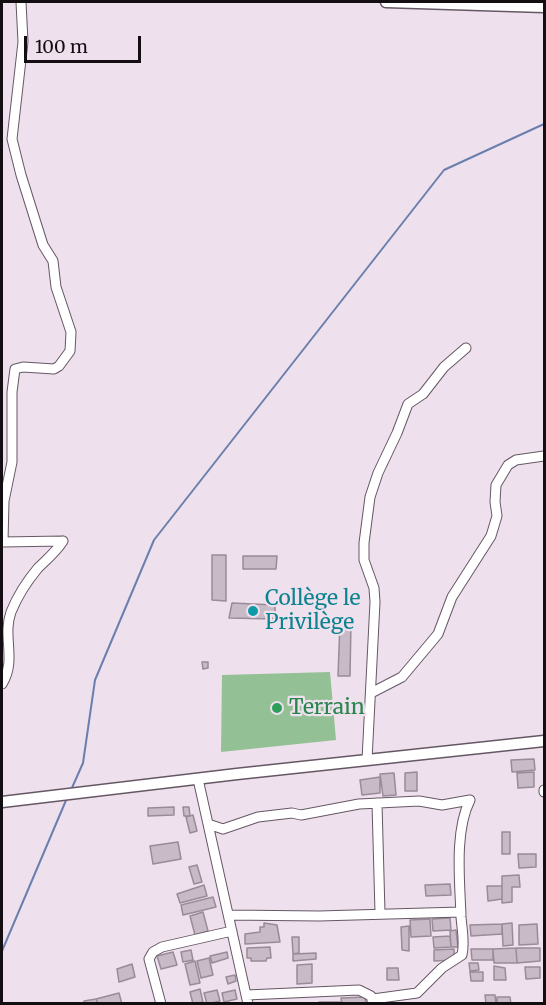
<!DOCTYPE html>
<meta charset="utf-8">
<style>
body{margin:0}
#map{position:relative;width:546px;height:1005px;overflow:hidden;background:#efe0ed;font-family:Merriweather,serif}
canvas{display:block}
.frame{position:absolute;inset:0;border:3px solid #130e12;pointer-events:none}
.scale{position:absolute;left:24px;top:36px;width:117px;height:27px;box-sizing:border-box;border:3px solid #130e12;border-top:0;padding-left:8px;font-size:18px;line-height:21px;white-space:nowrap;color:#130e12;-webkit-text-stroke:4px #efe0ed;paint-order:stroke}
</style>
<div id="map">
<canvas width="546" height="1005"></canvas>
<div class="frame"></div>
<div class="scale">100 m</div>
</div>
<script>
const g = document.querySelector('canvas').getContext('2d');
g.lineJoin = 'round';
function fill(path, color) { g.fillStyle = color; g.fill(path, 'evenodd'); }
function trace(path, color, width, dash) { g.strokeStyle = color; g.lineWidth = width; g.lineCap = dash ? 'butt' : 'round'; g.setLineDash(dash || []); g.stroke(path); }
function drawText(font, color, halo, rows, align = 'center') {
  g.font = font + ' Merriweather,serif'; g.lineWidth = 4.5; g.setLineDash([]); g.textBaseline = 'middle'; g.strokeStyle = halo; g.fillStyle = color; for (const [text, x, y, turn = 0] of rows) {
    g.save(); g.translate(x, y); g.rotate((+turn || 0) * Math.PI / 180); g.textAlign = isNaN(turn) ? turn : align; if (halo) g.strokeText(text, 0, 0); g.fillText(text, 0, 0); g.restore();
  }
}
fill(new Path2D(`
 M 330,672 L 336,740 L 221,752 L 222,675 Z`), '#94c095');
trace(new Path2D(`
 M 71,790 L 83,763 L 95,680 L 154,540 L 444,170 L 544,124
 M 2,951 L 67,798`), '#6a7fae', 2);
const building = new Path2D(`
 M 212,555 L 226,555 L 226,601 L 212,600 Z
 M 243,556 L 277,556 L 276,569 L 243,569 Z
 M 232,603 L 275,605 L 275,619 L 229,618 Z
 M 340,622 L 351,622 L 350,676 L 338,676 Z
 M 202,662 L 208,662 L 208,668 L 203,669 Z
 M 534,759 L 535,770 L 512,772 L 511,760 Z
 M 417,772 L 417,791 L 405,791 L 405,773 Z
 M 534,772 L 534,787 L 518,788 L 517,773 Z
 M 394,773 L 396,795 L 383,796 L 380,774 Z
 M 380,777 L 380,793 L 362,795 L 360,780 Z
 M 174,807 L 174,815 L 148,816 L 148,808 Z
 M 183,807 L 189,807 L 190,816 L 184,816 Z
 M 193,815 L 197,831 L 190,833 L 186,817 Z
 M 502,832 L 510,832 L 510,854 L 502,854 Z
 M 178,842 L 181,859 L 153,864 L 150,846 Z
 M 518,854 L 536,854 L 536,867 L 519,868 Z
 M 197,865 L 202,882 L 194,884 L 189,867 Z
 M 519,875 L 520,887 L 512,887 L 512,902 L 502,903 L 502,876 Z
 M 450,884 L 451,895 L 426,896 L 425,885 Z
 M 204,885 L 207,896 L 180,903 L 177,894 Z
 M 487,886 L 502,886 L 502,899 L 488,901 Z
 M 213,897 L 216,907 L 183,915 L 181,905 Z
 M 203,912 L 208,931 L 195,935 L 190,916 Z
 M 450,918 L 451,930 L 433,931 L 432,919 Z
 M 430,919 L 431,936 L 411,937 L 410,920 Z
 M 264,923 L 277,925 L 280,942 L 245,944 L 245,934 L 260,932 L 260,927 L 264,927 Z
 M 512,923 L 513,945 L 503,946 L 502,924 Z
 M 502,924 L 502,934 L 471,936 L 470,925 Z
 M 537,924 L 538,944 L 519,945 L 519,925 Z
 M 409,926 L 409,951 L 402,950 L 401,927 Z
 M 456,930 L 458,947 L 451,947 L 450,931 Z
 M 450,936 L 451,947 L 434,948 L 433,937 Z
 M 292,937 L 299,937 L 299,953 L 293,954 Z
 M 270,947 L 271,958 L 267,958 L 266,961 L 251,961 L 251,958 L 247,958 L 247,948 Z
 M 516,948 L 517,963 L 494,963 L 493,949 Z
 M 516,948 L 540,948 L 540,961 L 517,963 Z
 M 454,949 L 454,960 L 434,961 L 434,950 Z
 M 471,949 L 493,949 L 493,960 L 472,960 Z
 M 191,950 L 193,960 L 183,962 L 181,952 Z
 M 173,952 L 177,965 L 161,969 L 157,956 Z
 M 227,952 L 228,958 L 212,963 L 210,956 Z
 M 316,953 L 316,959 L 293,961 L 293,954 Z
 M 209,958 L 213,975 L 201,978 L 197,961 Z
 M 195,961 L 200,983 L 190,985 L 185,964 Z
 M 469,963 L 478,963 L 479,970 L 470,971 Z
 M 132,964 L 135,977 L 119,982 L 117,969 Z
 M 312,964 L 312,983 L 297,984 L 297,965 Z
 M 494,966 L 505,968 L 506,980 L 494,980 Z
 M 525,967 L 540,967 L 540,978 L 526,979 Z
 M 387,968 L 398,968 L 399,980 L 387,980 Z
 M 470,972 L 483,972 L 483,981 L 471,981 Z
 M 235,975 L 236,981 L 228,984 L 226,977 Z
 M 200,989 L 203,1002 L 193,1004 L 190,992 Z
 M 217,990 L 220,1001 L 207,1004 L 204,993 Z
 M 235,990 L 237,999 L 224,1002 L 222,993 Z
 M 119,993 L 122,1004 L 98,1004 L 96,999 Z
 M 485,995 L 495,995 L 496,1004 L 486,1004 Z
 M 365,997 L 366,1004 L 342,1004 L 341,998 Z
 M 497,997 L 510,997 L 511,1004 L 497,1004 Z
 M 96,999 L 98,1004 L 85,1004 L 84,1001 Z
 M 319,1002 L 341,1002 L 342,1004 L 319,1004 Z`);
fill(building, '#c9bac7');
trace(building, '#998b97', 1.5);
const minor = new Path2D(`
 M 2,542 L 63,541
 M 3,542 L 4,501 L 12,462 L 12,392 L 15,369 L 23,367 L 54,369 L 59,366 L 70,351 L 71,332 L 56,287 L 53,261 L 43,245 L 21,175 L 12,139 L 23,42 L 21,2
 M 2,684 C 17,660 2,637 11,612 C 17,597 28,580 38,568 C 47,559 56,552 63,541
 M 371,693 L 402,677 L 438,634 L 452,597 L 491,536 L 497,516 L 495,502 L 496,485 L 508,465 L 516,460 L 544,456
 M 367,760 L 375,602 L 374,588 L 364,560 L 364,543 L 370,497 L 378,473 L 397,433 L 408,404 L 423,394 L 444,367 L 466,348
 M 198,779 L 248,1004
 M 544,790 L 544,792
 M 377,803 L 380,913
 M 208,824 L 223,829 L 258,817 L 292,813 L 301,815 L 359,804 L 419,801 L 442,805 L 470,800
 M 229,915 L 319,916 L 461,912
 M 246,995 L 359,990 L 371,996 L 373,1004
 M 373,999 L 417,993 L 442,968 L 462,955 C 465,942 462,930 461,917 C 460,882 454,832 470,800
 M 161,1004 L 149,959 L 153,952 L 162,947 L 232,931`);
const tertiary = new Path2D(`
 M 386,2 L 544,7
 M 2,802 L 237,774 L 544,741`);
trace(minor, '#655864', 11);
trace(tertiary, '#655864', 13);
trace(minor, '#fff', 9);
trace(tertiary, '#fff', 10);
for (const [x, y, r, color] of [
 [253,611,6,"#0f9aa8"],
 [277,708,6,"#2e9e5b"]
]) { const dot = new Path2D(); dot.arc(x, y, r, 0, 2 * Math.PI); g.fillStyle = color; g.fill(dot); trace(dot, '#efe0ed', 2); }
drawText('21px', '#0d838f', '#efe0ed', [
 ["Collège le",265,599],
 ["Privilège",265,623]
], 'left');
drawText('21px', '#27864d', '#efe0ed', [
 ["Terrain",289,708]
], 'left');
</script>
